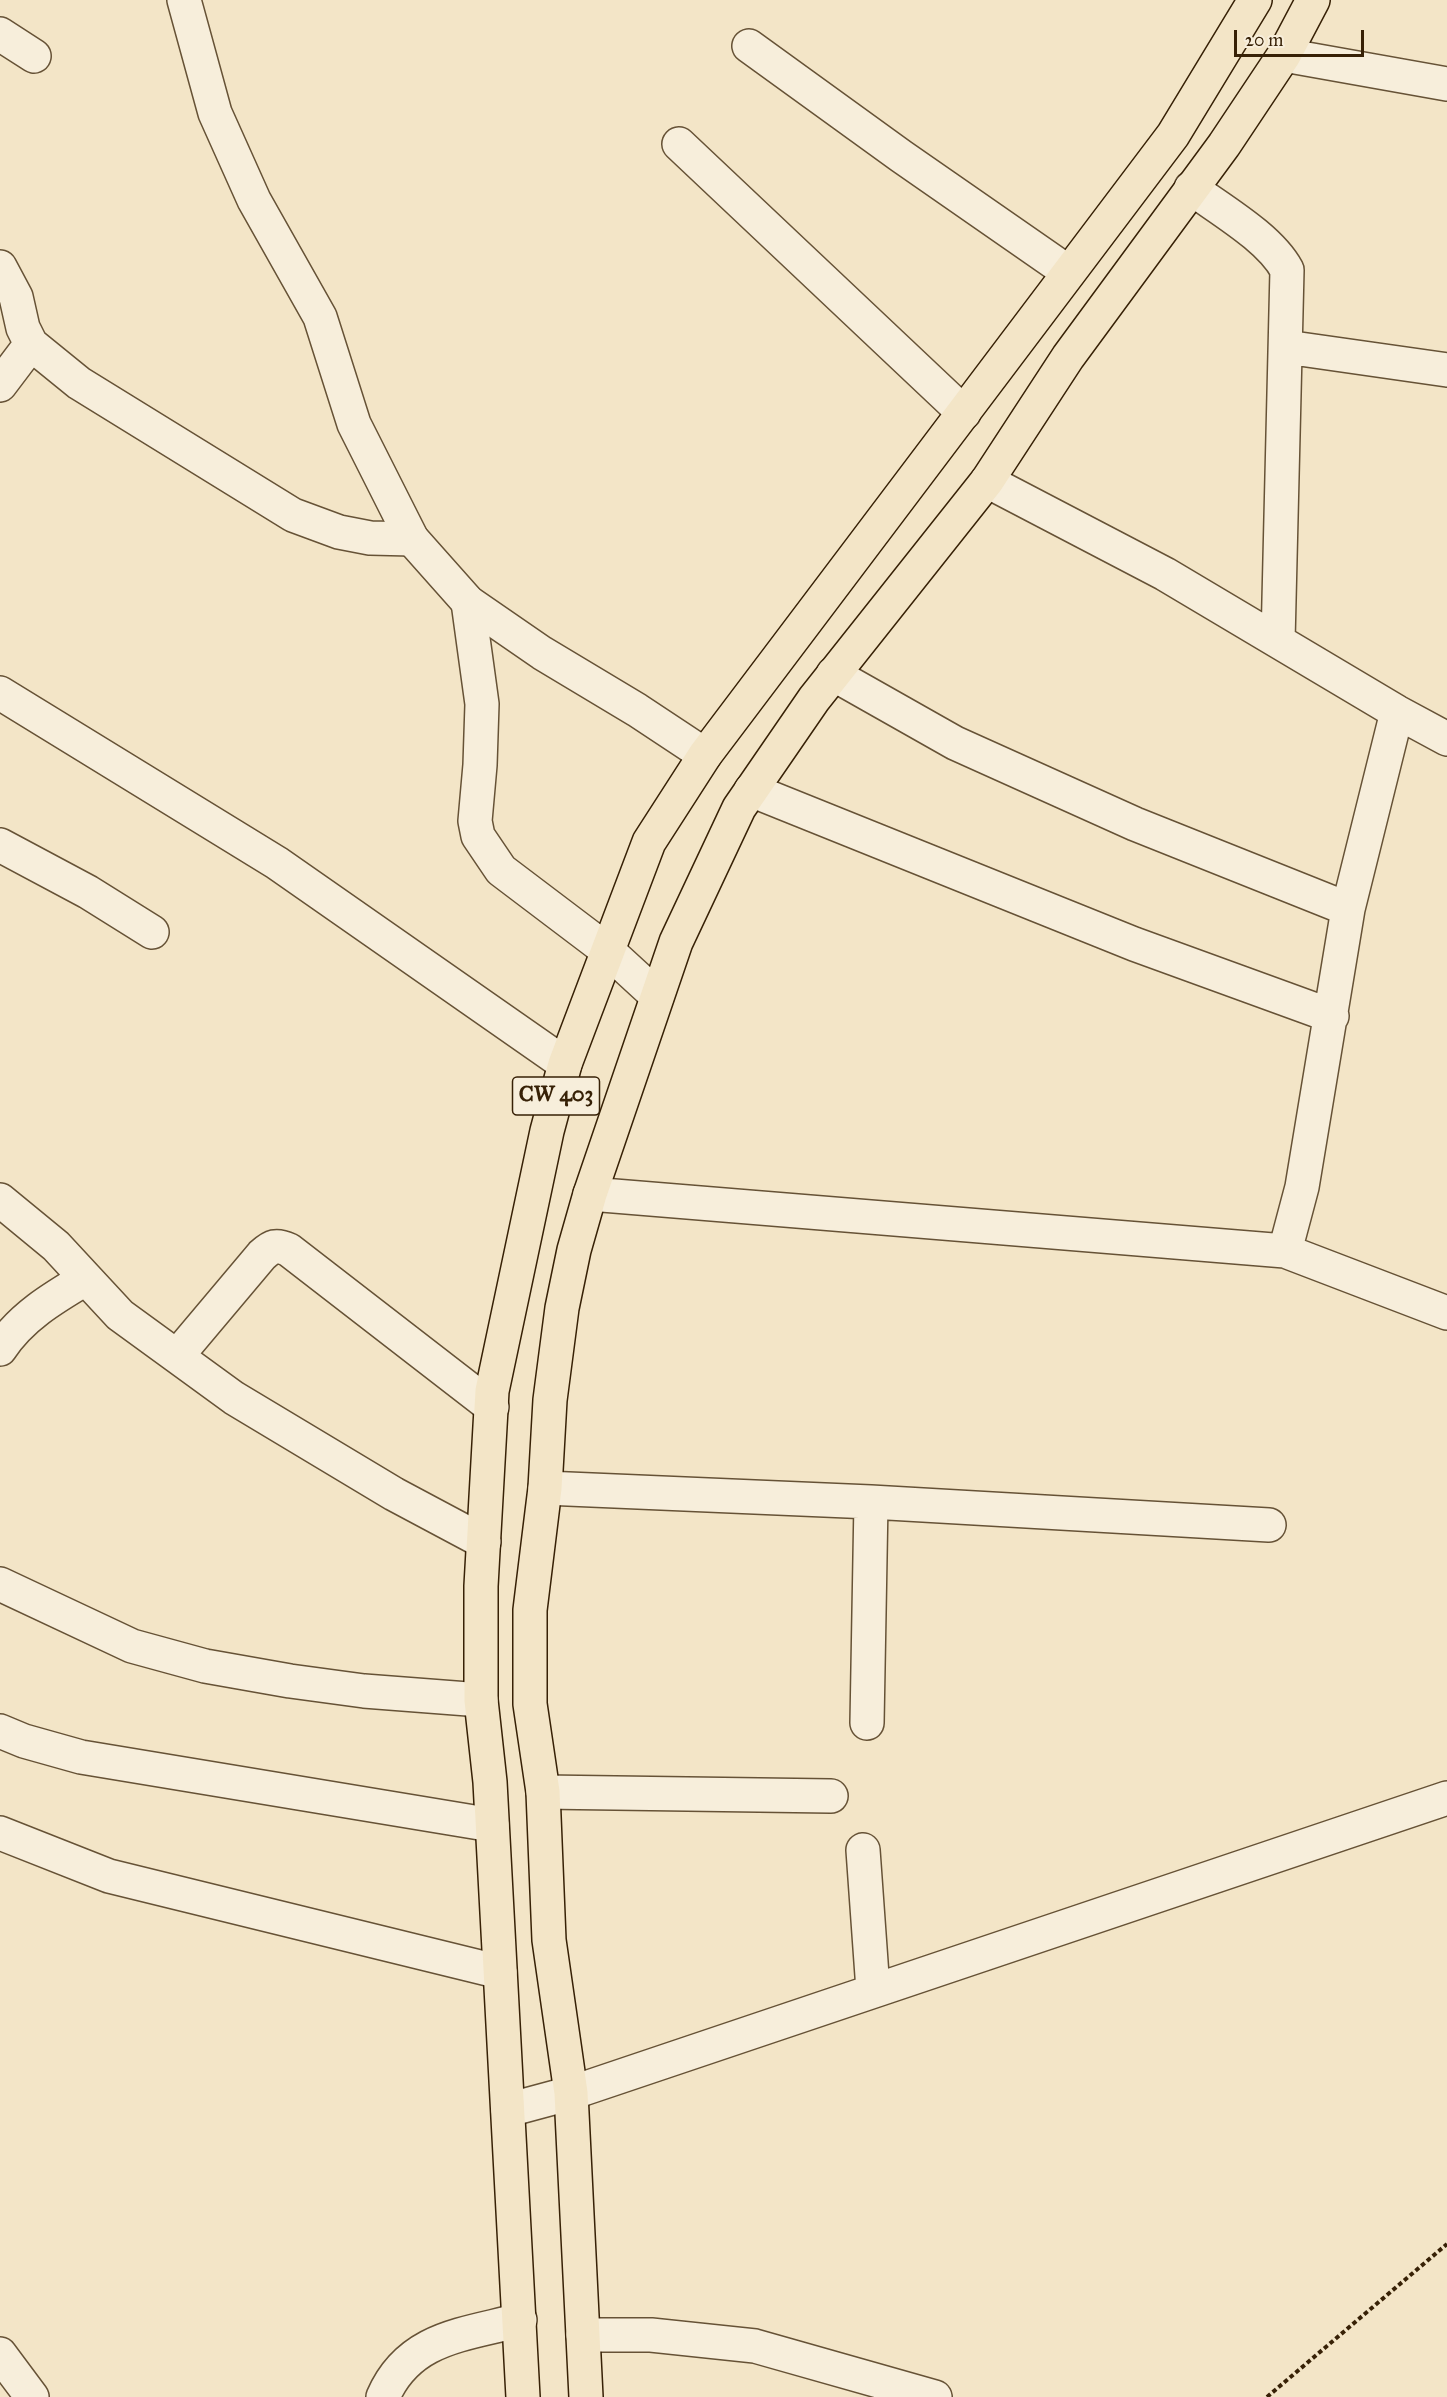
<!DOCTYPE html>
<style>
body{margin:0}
#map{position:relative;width:1447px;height:2397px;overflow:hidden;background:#f3e5c7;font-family:"IM FELL Great Primer",serif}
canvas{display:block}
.scale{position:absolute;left:1234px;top:30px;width:130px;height:27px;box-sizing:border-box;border:3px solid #372106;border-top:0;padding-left:8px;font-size:18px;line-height:21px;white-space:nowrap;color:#372106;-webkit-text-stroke:4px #f7eedb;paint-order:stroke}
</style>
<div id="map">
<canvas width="1447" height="2397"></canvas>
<div class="scale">20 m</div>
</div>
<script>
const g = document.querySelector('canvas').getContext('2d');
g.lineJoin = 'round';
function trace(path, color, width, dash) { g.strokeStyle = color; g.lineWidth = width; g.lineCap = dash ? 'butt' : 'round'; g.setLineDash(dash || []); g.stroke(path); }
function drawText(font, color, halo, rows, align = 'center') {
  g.font = font + ' "IM FELL Great Primer",serif'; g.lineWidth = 5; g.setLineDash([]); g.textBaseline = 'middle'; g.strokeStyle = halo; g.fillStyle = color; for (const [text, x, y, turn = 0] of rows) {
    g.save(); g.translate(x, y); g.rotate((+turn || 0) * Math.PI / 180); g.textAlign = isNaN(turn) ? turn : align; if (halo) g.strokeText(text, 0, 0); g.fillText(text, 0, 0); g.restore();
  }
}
const minor = new Path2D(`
 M 0,34 L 34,56
 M 749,46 L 901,156 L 1068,272
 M 1284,55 L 1447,84
 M 679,144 L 964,413
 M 1191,188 C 1221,210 1270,238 1287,270 L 1278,641
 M 0,267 L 16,297 L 23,328 L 31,344 L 79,383 L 293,515 L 339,532 L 370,538 L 412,539
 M 1286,347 L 1447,370
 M 0,385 L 31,344
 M 987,481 L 1165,574 L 1397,712 L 1447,739
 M 468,602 L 482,704 L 480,765 L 475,821 L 478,836 L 501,870 L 608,951 L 657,996
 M 833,674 L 955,743 L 1135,824 L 1348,909
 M 0,693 L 277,863 L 565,1064
 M 751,790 L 1134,944 L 1332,1016
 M 0,845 L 88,892 L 152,932
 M 590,1194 L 1285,1251 L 1447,1313
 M 0,1200 L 56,1246 L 120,1315 L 234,1398 L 394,1494 L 484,1542
 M 1285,1251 L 1302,1187 L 1348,909 L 1397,712
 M 0,1349 C 21,1317 53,1298 85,1279
 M 177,1356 L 262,1255 C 272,1246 276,1244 289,1250 L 492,1407
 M 545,1488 L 871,1502 L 1269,1525
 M 0,1584 L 132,1646 L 205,1666 L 290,1681 L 364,1691 L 481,1700
 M 867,1723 L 871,1502
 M 0,1731 L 24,1741 L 81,1757 L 492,1825
 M 543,1792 L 831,1796
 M 0,1833 L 109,1876 L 500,1972
 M 863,1850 L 873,1990
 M 508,2110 L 571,2093 L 1447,1798
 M 583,2335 L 651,2335 L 755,2346 L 935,2397
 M 0,2354 L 32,2397
 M 383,2397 C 409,2337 464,2335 520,2320`);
const tertiary = new Path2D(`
 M 184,0 L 215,113 L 254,200 L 320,317 L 354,424 L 412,539 L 468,602 L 542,653 L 637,710 L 705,755`);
const primary = new Path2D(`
 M 523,2397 L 490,1782 L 481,1700 L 481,1586 L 492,1391 L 547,1131 L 565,1064 L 649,842 L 705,755 L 1173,135 L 1255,0
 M 586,2397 L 571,2093 L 549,1940 L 543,1792 L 530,1704 L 530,1610 L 545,1488 L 550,1400 L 562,1308 L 574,1250 L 590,1194 L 676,942 L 739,808 L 814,699 L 987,481 L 1068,357 L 1224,145 L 1284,55 L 1313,0`);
trace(minor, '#665236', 36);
trace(tertiary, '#665236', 36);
trace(primary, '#372106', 36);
trace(new Path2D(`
 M 1267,2397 L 1447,2244`), '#372106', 4, [4.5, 3]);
trace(minor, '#f7eedb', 33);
trace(tertiary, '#f7eedb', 33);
trace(primary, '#f3e5c7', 33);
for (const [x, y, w] of [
 [556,1096,87]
]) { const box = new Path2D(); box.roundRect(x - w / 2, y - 19, w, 38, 4.5); g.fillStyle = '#f7eedb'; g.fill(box); trace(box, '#372106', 1.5); }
drawText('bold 22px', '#372106', null, [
 ["CW 403",556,1096]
]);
</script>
